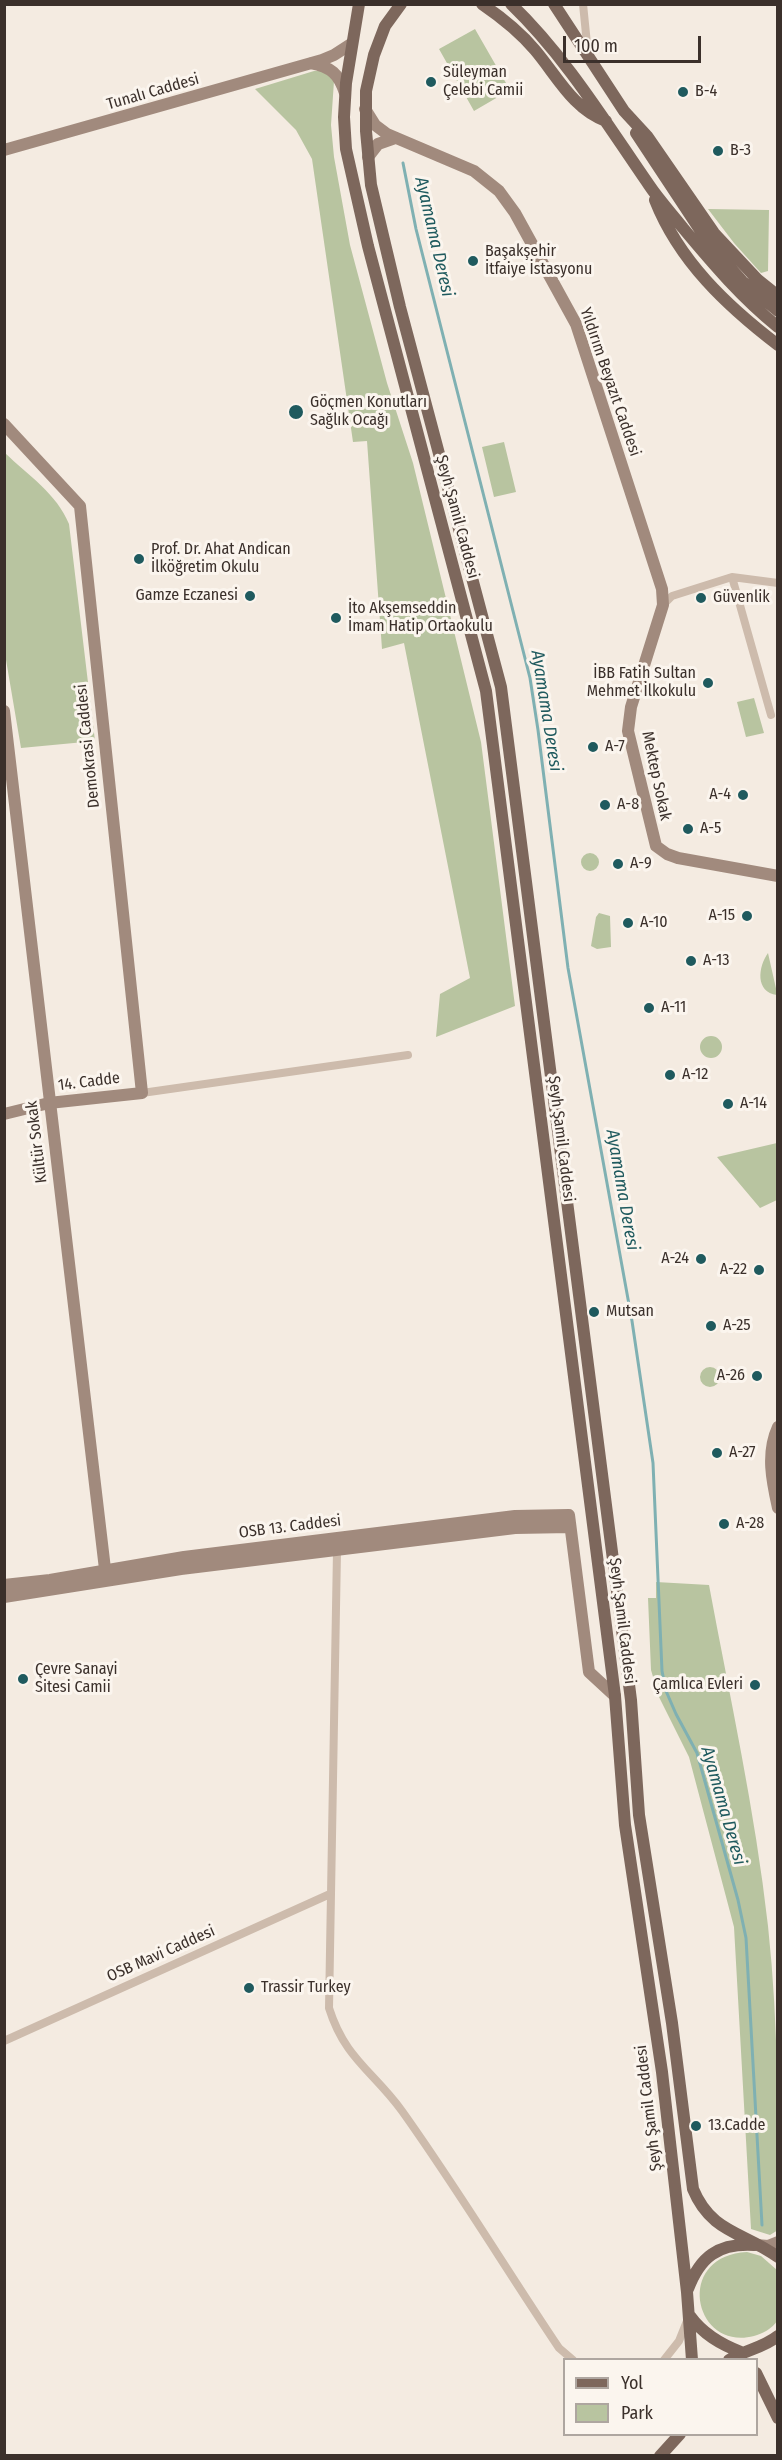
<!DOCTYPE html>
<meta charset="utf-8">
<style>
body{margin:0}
#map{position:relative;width:782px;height:2460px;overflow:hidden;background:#f4ebe1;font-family:"Fira Sans Condensed",sans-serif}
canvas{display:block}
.frame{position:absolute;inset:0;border:6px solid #3b302b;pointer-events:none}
.legend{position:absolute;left:563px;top:2358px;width:195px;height:78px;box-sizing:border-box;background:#fbf5ee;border:2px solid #aea6a0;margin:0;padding:8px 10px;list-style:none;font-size:18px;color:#3b302b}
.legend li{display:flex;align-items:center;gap:12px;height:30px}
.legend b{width:30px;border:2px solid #aea6a0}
.scale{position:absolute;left:563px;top:36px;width:138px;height:27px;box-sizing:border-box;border:3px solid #3b302b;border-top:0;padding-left:8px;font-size:18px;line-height:21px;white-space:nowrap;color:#3b302b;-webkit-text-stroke:4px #fbf5ee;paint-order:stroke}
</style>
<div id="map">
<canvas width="782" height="2460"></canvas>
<div class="frame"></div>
<ul class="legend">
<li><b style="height:8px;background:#7d675c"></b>Yol</li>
<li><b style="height:16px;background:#b8c4a0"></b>Park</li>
</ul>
<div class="scale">100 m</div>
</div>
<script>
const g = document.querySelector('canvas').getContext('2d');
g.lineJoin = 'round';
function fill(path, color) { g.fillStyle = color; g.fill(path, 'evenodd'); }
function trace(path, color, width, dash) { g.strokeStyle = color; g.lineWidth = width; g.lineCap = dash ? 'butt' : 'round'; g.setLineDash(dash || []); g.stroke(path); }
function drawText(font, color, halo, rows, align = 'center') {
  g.font = font + ' "Fira Sans Condensed",sans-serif'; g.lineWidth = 6; g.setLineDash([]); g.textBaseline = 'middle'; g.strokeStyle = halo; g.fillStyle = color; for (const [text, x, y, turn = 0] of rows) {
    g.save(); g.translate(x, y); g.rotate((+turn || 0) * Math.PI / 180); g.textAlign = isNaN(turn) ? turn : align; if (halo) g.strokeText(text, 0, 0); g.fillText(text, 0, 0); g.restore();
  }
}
fill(new Path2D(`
 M 475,29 L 510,90 L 474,111 L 439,49 Z
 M 314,71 L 323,71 L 329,74 L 334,81 L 331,125 L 334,157 L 350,245 L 387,383 L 413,463 L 481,742 L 515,1006 L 436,1037 L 440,994 L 470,978 L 404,643 L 382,649 L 367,441 L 353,442 L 312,159 L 296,130 L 255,89 Z
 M 708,209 L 769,210 L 768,271 L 761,273 L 734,243 Z
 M 504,442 L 516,492 L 494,497 L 482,447 Z
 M 5,453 C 28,475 57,494 69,524 L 95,741 L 21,748 L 4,648 Z
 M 754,698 L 764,733 L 746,737 L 737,702 Z
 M581 862a9 9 0 1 1 18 0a9 9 0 1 1-18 0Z
 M 599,913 L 610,916 L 611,947 L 597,949 L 591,946 L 596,917 Z
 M 768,953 L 777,993 L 777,995 C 755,992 758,967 768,953 Z
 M700 1047a11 11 0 1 1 22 0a11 11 0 1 1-22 0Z
 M 777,1143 L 777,1200 L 760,1208 L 717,1157 Z
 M700 1377a10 10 0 1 1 20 0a10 10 0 1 1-20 0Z
 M 656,1582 L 709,1585 C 730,1698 755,1811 768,1926 C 779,2027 778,2128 778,2230 L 770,2235 L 751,2229 L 734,1927 L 689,1757 L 659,1697 L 651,1670 L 648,1598 L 656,1598 Z
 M 747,2252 L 761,2256 L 777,2270 C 778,2282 781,2311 777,2321 C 773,2328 762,2334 754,2336 C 694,2352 673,2256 747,2252 Z`), '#b8c4a0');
trace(new Path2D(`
 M 403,163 L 416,229 L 530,678 L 538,730 L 568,968 L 632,1321 L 653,1463 L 662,1671 L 666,1691 L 676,1714 L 697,1753 L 738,1900 L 746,1938 L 762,2225`), '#7fb0b2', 3);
trace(new Path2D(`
 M 583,4 L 588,54
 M 732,577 L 771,715
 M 663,605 L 672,596 L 732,577 L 778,583
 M 142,1093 L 408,1055
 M 337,1551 L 329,2008 C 345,2059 373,2071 402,2111 C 457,2188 506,2269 559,2348 L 573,2360
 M 4,2041 L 330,1894
 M 664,2360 L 679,2341 L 687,2321`), '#cdbbac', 8);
trace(new Path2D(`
 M 311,63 C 331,67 339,74 345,93
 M 365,109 L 375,125 L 387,134 L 474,171 L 499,191 L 515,213 L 576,324 L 662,589 L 663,605 L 631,707 L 628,731 L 656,846 L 667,854 L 678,858 L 778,876
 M 4,150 L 322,60 L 334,55 L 351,44
 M 368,157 L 378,144 L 395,138
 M 4,424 L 80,506 L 142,1093 L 49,1103 L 4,1114
 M 4,711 L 105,1569
 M 778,1427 C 766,1453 772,1481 778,1508
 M 4,1585 L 50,1580 L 184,1557 L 515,1516 L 569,1515 L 589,1672 L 615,1696
 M 4,1597 L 181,1569 L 515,1528 L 570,1527
 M 756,2245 L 768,2246 L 778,2242`), '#a18a7d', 12);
trace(new Path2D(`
 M 359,4 L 346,83 L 344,117 L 346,149 L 368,246 L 486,691 L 615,1696 L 625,1825 L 662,2072 L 687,2292 L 692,2360
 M 401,4 L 385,26 L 374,55 L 366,91 L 366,131 L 371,185 L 400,307 L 501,687 L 631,1700 L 639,1815 L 672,2023 L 693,2189 C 711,2233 744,2232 778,2257
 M 482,4 C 501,17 520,32 535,50 C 557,76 573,109 606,121
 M 511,4 C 566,57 606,123 649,185 C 659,200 672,214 683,228 C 713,264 742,298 778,327
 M 554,4 L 624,111 L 647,136 L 714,233 L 758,280 L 778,296
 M 636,133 L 710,245 L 742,281 L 778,311
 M 655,200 C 679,261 727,306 778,345
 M 688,2289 C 700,2257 718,2243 754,2245
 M 690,2316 C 703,2334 720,2344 741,2352
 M 729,2360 C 745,2350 763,2348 778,2336
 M 756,2373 L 778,2418
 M 660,2456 L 680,2434`), '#7d675c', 12);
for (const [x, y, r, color] of [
 [431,82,6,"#1f5a5e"],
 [683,92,6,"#1f5a5e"],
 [718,151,6,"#1f5a5e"],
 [473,261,6,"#1f5a5e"],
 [296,412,8,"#1f5a5e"],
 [139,559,6,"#1f5a5e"],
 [250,596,6,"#1f5a5e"],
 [701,598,6,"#1f5a5e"],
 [336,618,6,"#1f5a5e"],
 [708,683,6,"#1f5a5e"],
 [593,747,6,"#1f5a5e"],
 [743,795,6,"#1f5a5e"],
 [605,805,6,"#1f5a5e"],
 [688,829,6,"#1f5a5e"],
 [618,864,6,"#1f5a5e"],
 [747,916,6,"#1f5a5e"],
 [628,923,6,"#1f5a5e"],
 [691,961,6,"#1f5a5e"],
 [649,1008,6,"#1f5a5e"],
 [670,1075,6,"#1f5a5e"],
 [728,1104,6,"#1f5a5e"],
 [701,1259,6,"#1f5a5e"],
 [759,1270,6,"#1f5a5e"],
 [594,1312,6,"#1f5a5e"],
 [711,1326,6,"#1f5a5e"],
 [757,1376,6,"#1f5a5e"],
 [717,1453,6,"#1f5a5e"],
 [724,1524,6,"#1f5a5e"],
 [23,1679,6,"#1f5a5e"],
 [755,1685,6,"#1f5a5e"],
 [249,1988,6,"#1f5a5e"],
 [696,2126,6,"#1f5a5e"]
]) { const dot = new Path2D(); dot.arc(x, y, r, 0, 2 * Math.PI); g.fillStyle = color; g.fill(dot); trace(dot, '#fbf5ee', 2); }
drawText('16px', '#3b302b', '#fbf5ee', [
 ["Süleyman",443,73],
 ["Çelebi Camii",443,91],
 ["B-4",695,92],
 ["B-3",730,151],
 ["Başakşehir",485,252],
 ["İtfaiye İstasyonu",485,270],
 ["Göçmen Konutları",310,403],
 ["Sağlık Ocağı",310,421],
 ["Prof. Dr. Ahat Andican",151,550],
 ["İlköğretim Okulu",151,568],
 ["Gamze Eczanesi",238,596,"right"],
 ["Güvenlik",713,598],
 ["İto Akşemseddin",348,609],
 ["İmam Hatip Ortaokulu",348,627],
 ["İBB Fatih Sultan",696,674,"right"],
 ["Mehmet İlkokulu",696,692,"right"],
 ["A-7",605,747],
 ["A-4",731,795,"right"],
 ["A-8",617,805],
 ["A-5",700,829],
 ["A-9",630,864],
 ["A-15",735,916,"right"],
 ["A-10",640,923],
 ["A-13",703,961],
 ["A-11",661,1008],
 ["A-12",682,1075],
 ["A-14",740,1104],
 ["A-24",689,1259,"right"],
 ["A-22",747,1270,"right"],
 ["Mutsan",606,1312],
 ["A-25",723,1326],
 ["A-26",745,1376,"right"],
 ["A-27",729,1453],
 ["A-28",736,1524],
 ["Çevre Sanayi",35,1670],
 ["Sitesi Camii",35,1688],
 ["Çamlıca Evleri",743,1685,"right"],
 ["Trassir Turkey",261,1988],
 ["13.Cadde",708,2126]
], 'left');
drawText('16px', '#3b302b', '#fbf5ee', [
 ["Tunalı Caddesi",153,92,-16],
 ["Yıldırım Beyazıt Caddesi",610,382,71],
 ["Şeyh Şamil Caddesi",457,517,75],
 ["Demokrasi Caddesi",88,746,-96],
 ["Mektep Sokak",656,776,78],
 ["14. Cadde",89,1082,-7],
 ["Şeyh Şamil Caddesi",561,1139,83],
 ["Kültür Sokak",37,1142,-97],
 ["OSB 13. Caddesi",290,1527,-7],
 ["Şeyh Şamil Caddesi",622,1621,83],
 ["OSB Mavi Caddesi",161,1954,-24],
 ["Şeyh Şamil Caddesi",649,2108,-97]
]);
drawText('italic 18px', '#1f5a5e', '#fbf5ee', [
 ["Ayamama Deresi",434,237,77],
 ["Ayamama Deresi",546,711,81],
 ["Ayamama Deresi",622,1190,80],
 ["Ayamama Deresi",723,1806,74]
]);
</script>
